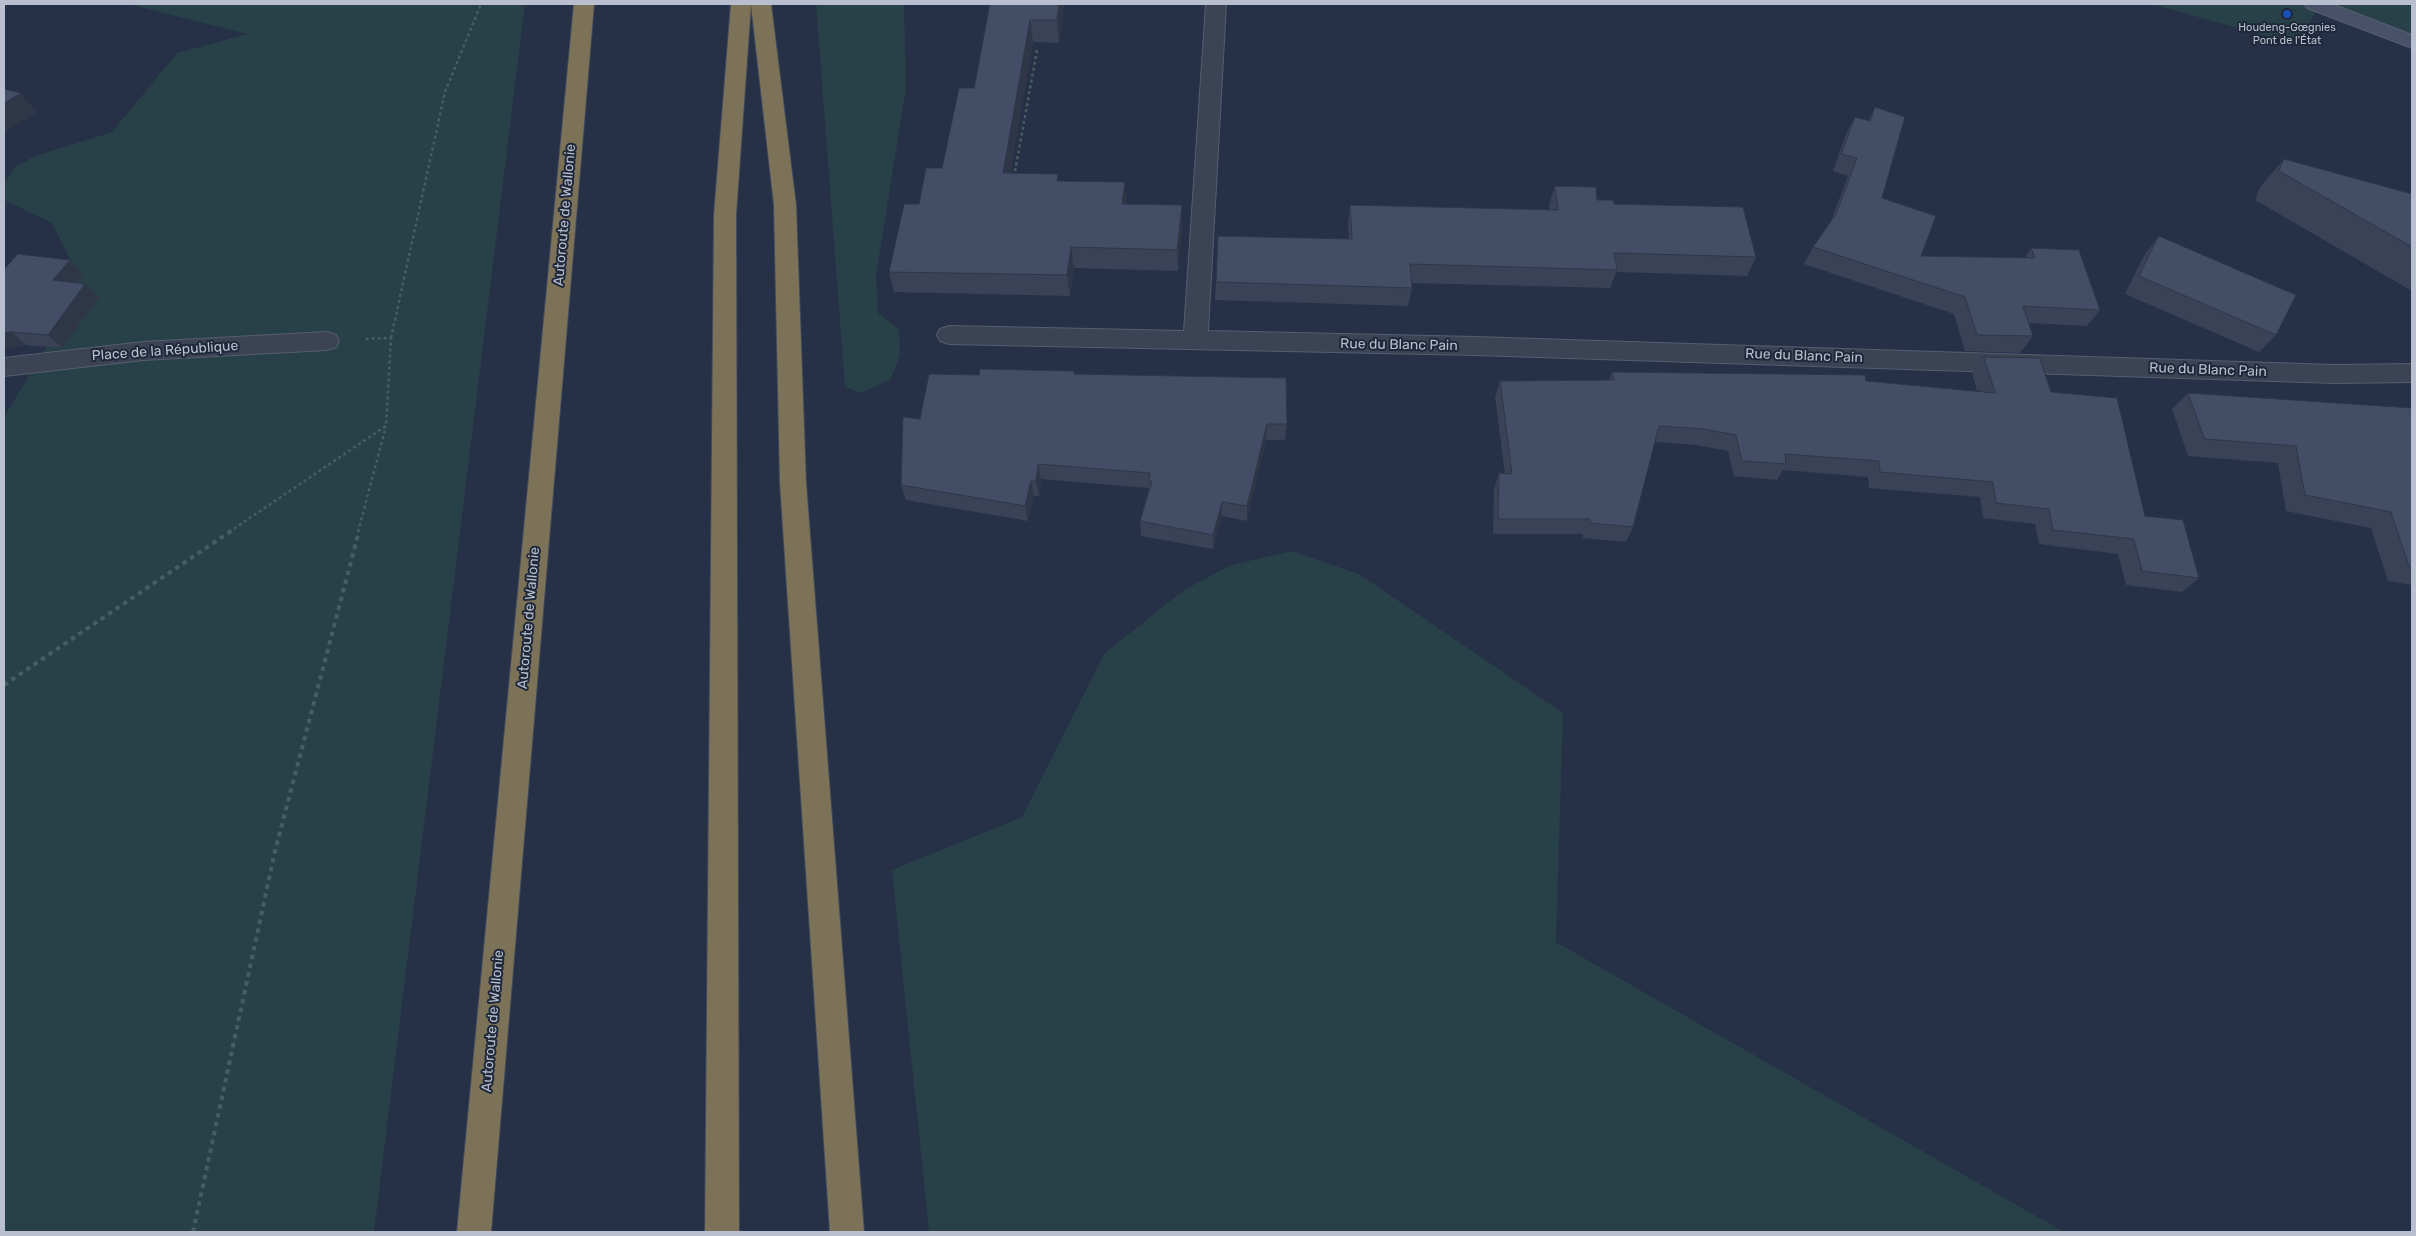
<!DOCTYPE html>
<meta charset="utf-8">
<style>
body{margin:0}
#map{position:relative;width:2416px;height:1236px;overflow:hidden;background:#263046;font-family:Rubik,sans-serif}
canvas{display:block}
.frame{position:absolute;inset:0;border:5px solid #b9bfce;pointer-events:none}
</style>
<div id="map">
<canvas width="2416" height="1236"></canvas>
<div class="frame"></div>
</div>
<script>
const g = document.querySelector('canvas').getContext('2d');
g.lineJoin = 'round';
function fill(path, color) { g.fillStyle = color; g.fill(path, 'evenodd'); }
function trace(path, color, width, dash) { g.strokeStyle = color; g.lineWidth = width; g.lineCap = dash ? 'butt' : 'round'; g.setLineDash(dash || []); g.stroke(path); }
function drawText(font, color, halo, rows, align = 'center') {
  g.font = font + ' Rubik,sans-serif'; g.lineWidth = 4; g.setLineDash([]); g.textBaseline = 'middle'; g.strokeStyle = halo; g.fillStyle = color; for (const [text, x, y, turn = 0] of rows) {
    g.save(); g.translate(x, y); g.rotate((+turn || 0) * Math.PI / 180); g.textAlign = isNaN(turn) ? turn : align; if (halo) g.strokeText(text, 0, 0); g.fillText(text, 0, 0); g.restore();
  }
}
fill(new Path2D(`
 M 128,4 L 525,4 L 374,1232 L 4,1232 L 4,417 L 72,304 L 78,276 L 52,223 L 4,200 L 4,184 L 14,168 L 35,156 L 112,132 L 177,53 L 247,34 Z
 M 816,4 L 904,4 L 906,89 L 876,275 L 878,313 L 899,329 L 900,355 L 891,379 L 861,393 L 845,387 Z
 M 2151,4 L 2412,4 L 2412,42 L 2320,6 L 2296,44 Z
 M 1292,551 L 1359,574 L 1563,713 L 1556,942 L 2064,1232 L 929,1232 L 892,870 L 1022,817 L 1104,654 L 1184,590 L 1231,565 Z`), '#284047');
const street = new Path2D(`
 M 1206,4 L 1226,4 L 1208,331 L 1476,337 L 2335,365 L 2412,364 L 2412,382 L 2335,383 L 1476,355 L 949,344 L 940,341 L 937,335 L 940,329 L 949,326 L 1184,331 Z
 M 327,332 L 336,335 L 339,341 L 336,347 L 327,350 L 143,360 L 4,376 L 4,358 L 143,342 Z`);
const secondary = new Path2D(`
 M 2304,4 L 2332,4 L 2412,35 L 2412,48 L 2307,8 Z`);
const highway = new Path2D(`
 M 574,4 L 594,4 L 491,1232 L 457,1232 Z
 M 731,4 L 771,4 L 796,205 L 806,483 L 864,1232 L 830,1232 L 780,483 L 774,205 L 751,4 L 736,215 L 739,1232 L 705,1232 L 714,215 Z`);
trace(street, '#565e70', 2);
trace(secondary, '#565e70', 2);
trace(highway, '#424b5d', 2);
trace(new Path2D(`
 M 1014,177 L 1037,50
 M 391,338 L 445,92 L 481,4
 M 229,532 L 386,426 L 391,338 L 363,339
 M 358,532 L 386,426`), '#475d62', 2.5, [3, 3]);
trace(new Path2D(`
 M 4,685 L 231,531
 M 193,1232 L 275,851 L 359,531`), '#475d62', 4, [4.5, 4.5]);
fill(street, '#3b4355');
fill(secondary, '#495169');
fill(highway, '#7c7257');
fill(new Path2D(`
 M 990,4 L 1064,4 L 1059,43 L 1033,42 L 1010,173 L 1059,181 L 1127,204 L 1182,227 L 1178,271 L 1074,268 L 1070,296 L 894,292 L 889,272 L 919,204 L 942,168 L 974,88 Z
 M 1875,107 L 1882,198 L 1921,256 L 2025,258 L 2031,248 L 2100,310 L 2087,326 L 2029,323 L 2033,336 L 2020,353 L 1965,351 L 1954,314 L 1804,264 L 1813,247 L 1831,221 L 1848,176 L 1833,171 L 1846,134 L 1855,117 L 1868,121 Z
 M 2284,159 L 2412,194 L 2412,291 L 2255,200 L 2260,187 Z
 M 1555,186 L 1614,204 L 1756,257 L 1747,276 L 1616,272 L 1610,288 L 1411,283 L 1412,288 L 1408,306 L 1215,300 L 1216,282 L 1349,239 L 1348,224 L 1350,205 L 1550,210 L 1549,205 Z
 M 2159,236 L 2276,335 L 2259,352 L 2125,294 L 2145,254 Z
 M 4,268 L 83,274 L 77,283 L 99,297 L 62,348 L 26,345 L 4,349 Z
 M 1984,357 L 2051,392 L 2145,516 L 2199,578 L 2182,592 L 2126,585 L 2118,554 L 2039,544 L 2035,524 L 1983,518 L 1980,497 L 1869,488 L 1868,477 L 1783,470 L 1777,480 L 1734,476 L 1728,451 L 1696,445 L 1655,442 L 1633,527 L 1626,542 L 1583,538 L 1583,534 L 1493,534 L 1494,489 L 1499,473 L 1505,474 L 1495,397 L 1500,381 L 1609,380 L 1612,372 L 1866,381 L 1977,391 L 1972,373 Z
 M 1074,374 L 1287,424 L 1285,440 L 1266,440 L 1247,521 L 1222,516 L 1213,549 L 1141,536 L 1140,521 L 1149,488 L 1041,479 L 1039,496 L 1034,496 L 1028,521 L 906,500 L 901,485 L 920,419 L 979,375 Z
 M 2188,393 L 2412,408 L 2412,585 L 2388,581 L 2371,528 L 2286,511 L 2278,463 L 2188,456 L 2172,409 Z`), '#3a4258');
fill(new Path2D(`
 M 1059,4 L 1064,4 L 1059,43 L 1057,20 Z
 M 1030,20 L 1033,42 L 1006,194 L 1003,173 Z
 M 21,93 L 37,112 L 4,133 L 4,103 Z
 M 1125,182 L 1127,204 L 1122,204 Z
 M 1182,205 L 1182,227 L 1178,271 L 1177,250 Z
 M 1071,247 L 1074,268 L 1070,296 L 1067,275 Z
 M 70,260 L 83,274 L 67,294 L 53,280 Z
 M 85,284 L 99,297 L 62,348 L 48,335 Z
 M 12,332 L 26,345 L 4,349 L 4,333 Z
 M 1267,424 L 1266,440 L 1247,521 L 1247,506 Z
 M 1038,464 L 1041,479 L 1039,496 L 1036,481 Z
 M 1031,481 L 1034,496 L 1028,521 L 1025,506 Z
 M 1222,502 L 1222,516 L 1213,549 L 1213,535 Z`), '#2f3647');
const building = new Path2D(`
 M 990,4 L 1059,4 L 1057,20 L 1030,20 L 1003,173 L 1058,174 L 1057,181 L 1125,182 L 1122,204 L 1182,205 L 1177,250 L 1071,247 L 1067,275 L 889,272 L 904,204 L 919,204 L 926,168 L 942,168 L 959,88 L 974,88 Z
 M 4,89 L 21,93 L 4,103 Z
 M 1875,107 L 1905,117 L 1882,198 L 1936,216 L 1921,256 L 2035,258 L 2031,248 L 2079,250 L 2100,310 L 2023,306 L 2033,336 L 1977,335 L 1965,297 L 1813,247 L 1836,214 L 1857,158 L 1841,154 L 1855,117 L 1870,121 Z
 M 2284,159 L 2412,194 L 2412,247 L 2279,171 Z
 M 1555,186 L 1596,187 L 1597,200 L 1613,200 L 1614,204 L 1743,207 L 1756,257 L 1614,253 L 1617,270 L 1410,264 L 1412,288 L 1216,282 L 1218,236 L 1352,239 L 1350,205 L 1558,210 Z
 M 2159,236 L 2296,295 L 2276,335 L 2139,276 Z
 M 18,254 L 70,260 L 53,280 L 85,284 L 48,335 L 12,332 L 4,333 L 4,268 L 5,268 Z
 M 1984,357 L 2040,358 L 2051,392 L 2117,398 L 2145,516 L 2183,520 L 2199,578 L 2142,571 L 2134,539 L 2053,530 L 2049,509 L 1996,503 L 1993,482 L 1880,472 L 1879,461 L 1785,454 L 1786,464 L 1742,461 L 1736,435 L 1704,429 L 1659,426 L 1633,527 L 1590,523 L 1590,519 L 1498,519 L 1499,473 L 1512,474 L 1500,381 L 1614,380 L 1612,372 L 1865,375 L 1866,381 L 1995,393 Z
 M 980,369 L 1074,371 L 1074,374 L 1286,378 L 1287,424 L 1267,424 L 1247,506 L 1222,502 L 1213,535 L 1140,521 L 1152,481 L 1149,481 L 1150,473 L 1038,464 L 1036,481 L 1031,481 L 1025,506 L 901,485 L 903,417 L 920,419 L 929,374 L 979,375 Z
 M 2188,393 L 2412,408 L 2412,566 L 2409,566 L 2391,512 L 2305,495 L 2296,446 L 2205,439 Z`);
fill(building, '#434d66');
trace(building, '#2f3647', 1);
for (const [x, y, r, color] of [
 [2287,14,5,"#1a4fb4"]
]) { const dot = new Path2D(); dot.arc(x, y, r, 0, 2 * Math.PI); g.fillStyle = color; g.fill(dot); trace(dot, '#1f283b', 2); }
drawText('11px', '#b9bfce', '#1f283b', [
 ["Houdeng-Gœgnies",2287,28],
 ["Pont de l'État",2287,41]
]);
drawText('14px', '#b9bfce', '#1f283b', [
 ["Autoroute de Wallonie",565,215,-85],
 ["Rue du Blanc Pain",1399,345,1],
 ["Place de la République",165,351,-4],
 ["Rue du Blanc Pain",1804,356,2],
 ["Rue du Blanc Pain",2208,370,2],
 ["Autoroute de Wallonie",529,618,-85],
 ["Autoroute de Wallonie",493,1021,-85]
]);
</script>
